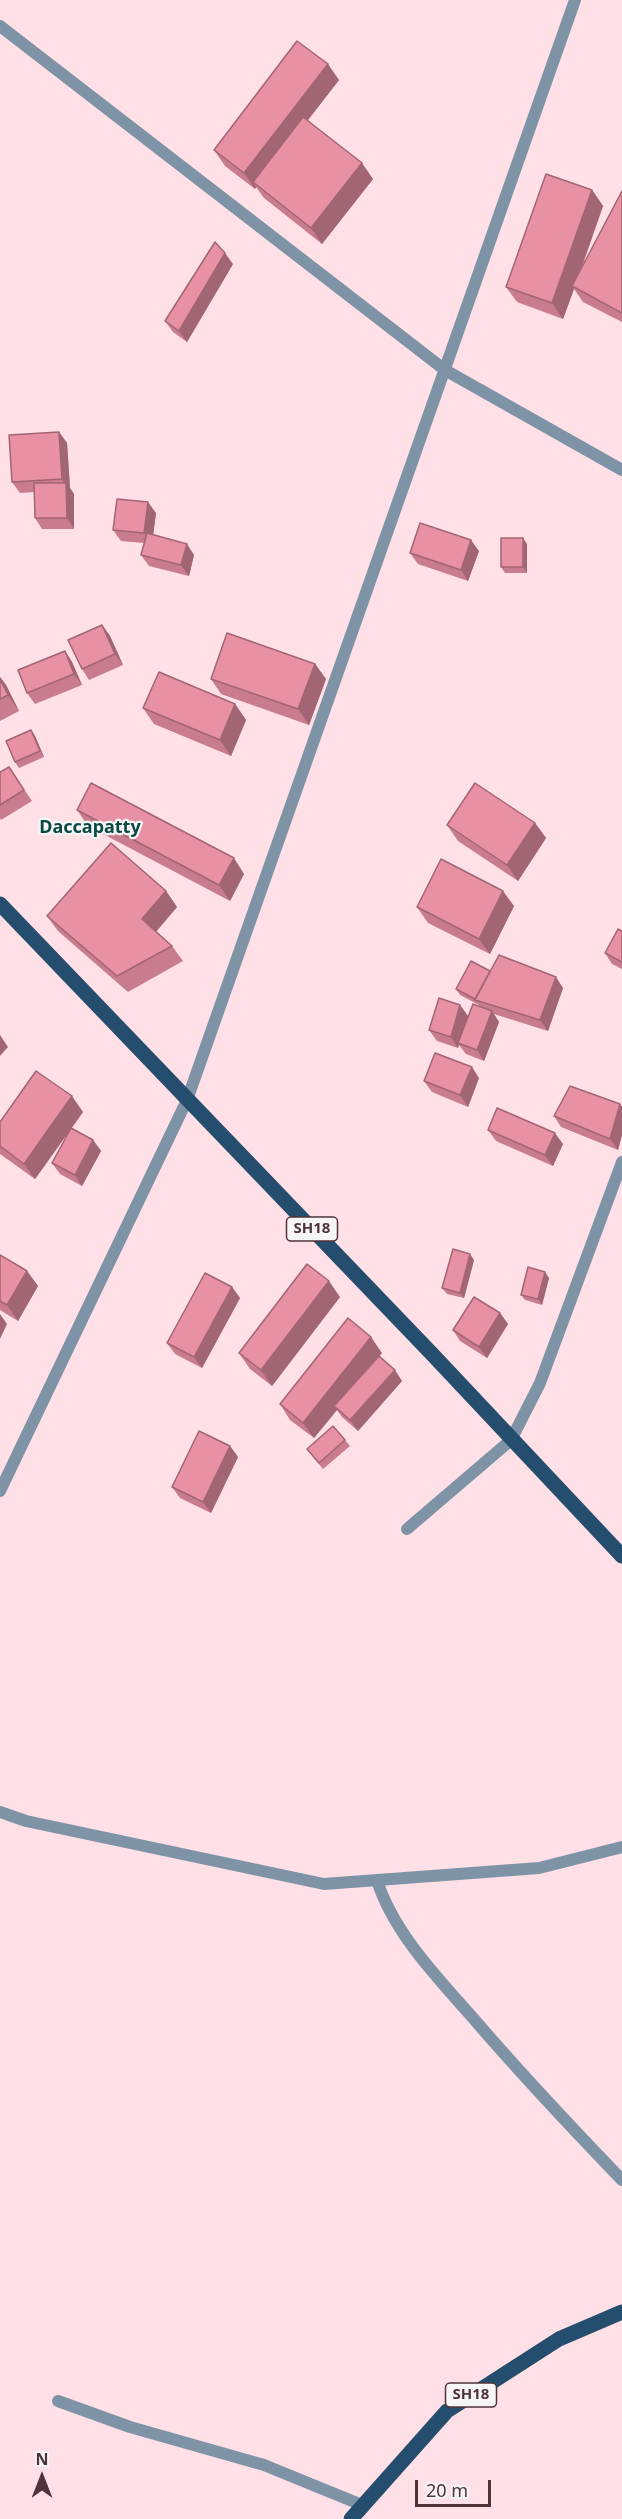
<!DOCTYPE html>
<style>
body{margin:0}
#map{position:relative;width:622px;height:2519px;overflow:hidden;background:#fee0e6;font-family:"Noto Sans",sans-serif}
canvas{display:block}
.north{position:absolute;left:12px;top:2447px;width:60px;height:60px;-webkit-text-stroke:4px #f6f6f6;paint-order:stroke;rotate:0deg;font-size:16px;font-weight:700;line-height:24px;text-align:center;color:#503339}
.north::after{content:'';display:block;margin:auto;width:21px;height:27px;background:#503339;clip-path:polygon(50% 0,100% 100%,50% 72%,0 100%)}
.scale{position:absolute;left:415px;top:2480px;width:76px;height:27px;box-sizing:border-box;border:3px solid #503339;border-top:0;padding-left:8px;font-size:18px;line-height:21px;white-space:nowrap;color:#503339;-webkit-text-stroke:4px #f6f6f6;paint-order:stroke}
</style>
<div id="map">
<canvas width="622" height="2519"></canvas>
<div class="north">N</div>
<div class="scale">20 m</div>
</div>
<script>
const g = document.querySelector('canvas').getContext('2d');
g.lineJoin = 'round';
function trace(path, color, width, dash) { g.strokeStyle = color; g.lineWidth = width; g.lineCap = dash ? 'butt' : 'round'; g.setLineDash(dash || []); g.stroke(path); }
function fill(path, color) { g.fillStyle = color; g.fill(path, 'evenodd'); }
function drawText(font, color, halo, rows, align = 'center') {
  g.font = font + ' "Noto Sans",sans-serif'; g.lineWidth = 4.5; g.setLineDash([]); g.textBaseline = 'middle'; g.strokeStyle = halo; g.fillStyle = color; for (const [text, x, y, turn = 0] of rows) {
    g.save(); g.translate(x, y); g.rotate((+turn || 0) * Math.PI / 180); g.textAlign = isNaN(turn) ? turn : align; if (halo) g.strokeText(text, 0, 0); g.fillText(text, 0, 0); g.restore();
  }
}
trace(new Path2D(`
 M 0,26 L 445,370 L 622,470
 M 0,1491 L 187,1100 L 575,0
 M 407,1529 L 511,1440 L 540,1383 L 622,1162
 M 0,1812 L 26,1821 L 324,1884 L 539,1868 L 622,1847
 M 377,1880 C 393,1932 437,1977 473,2018 C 521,2074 571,2127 622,2180
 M 58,2401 L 130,2427 L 264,2465 L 362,2505`), '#7e93a6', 12);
trace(new Path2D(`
 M 0,904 L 433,1355 L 622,1556
 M 351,2519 L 447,2411 L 559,2339 L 622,2312`), '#254d6d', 15);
fill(new Path2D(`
 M 339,80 L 307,121 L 373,179 L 322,244 L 264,198 L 256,187 L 255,189 L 225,166 L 214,150 Z
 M 592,190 L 603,206 L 581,270 L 622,191 L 622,322 L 583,302 L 574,289 L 563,319 L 517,302 L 506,287 Z
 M 233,264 L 187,342 L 173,332 L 165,321 Z
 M 59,432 L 67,443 L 70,488 L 74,494 L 74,529 L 42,529 L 35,518 L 34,492 L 20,493 L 12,482 Z
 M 156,513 L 153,535 L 194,555 L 189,576 L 149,566 L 141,555 L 144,543 L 121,541 L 113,530 Z
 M 527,544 L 527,573 L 505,573 L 501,567 Z
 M 479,551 L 468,581 L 418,564 L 410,553 Z
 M 102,625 L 110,636 L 123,665 L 89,680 L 82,669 Z
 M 65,651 L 72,662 L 82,685 L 35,704 L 27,693 Z
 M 315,664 L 326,679 L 309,725 L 221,694 L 211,679 Z
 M 0,677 L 6,685 L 19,711 L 0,721 Z
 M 235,704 L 246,720 L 231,756 L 154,724 L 143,708 Z
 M 31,730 L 35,736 L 44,757 L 19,768 L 15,762 Z
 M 9,767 L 32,801 L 1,820 L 0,818 L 0,772 Z
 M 77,810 L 244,874 L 230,901 L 88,826 Z
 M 535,823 L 546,838 L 518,881 L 458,841 L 447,825 Z
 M 166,891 L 177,907 L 156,932 L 172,946 L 183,961 L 128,992 L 58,931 L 47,916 Z
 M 514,906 L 490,954 L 428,923 L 417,907 Z
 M 622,931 L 622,969 L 612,964 L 605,953 Z
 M 490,971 L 563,988 L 548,1031 L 494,1014 L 499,1022 L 484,1061 L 466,1054 L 459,1045 L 458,1048 L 437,1041 L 429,1030 L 460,1005 L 468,1016 L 480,1007 L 479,1005 L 460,995 L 456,989 Z
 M 479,1078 L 468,1107 L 432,1092 L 424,1081 Z
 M 620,1104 L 622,1107 L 622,1135 L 618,1150 L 561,1127 L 554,1116 Z
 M 83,1112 L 71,1129 L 93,1140 L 101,1151 L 82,1186 L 60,1174 L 52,1163 L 68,1133 L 35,1179 L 0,1154 L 0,1122 Z
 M 488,1130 L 563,1144 L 553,1166 L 496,1141 Z
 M 0,1255 L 27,1271 L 38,1286 L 18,1321 L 0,1310 Z
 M 474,1260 L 464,1298 L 447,1294 L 442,1288 Z
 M 549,1278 L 542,1305 L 525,1300 L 521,1295 Z
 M 232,1287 L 240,1298 L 202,1368 L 175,1354 L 167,1343 Z
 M 340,1297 L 272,1386 L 250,1369 L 239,1353 Z
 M 500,1313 L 508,1324 L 487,1358 L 460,1341 L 453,1330 Z
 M 382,1353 L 379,1356 L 402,1381 L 358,1431 L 342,1417 L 337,1410 L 314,1438 L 290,1420 L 280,1404 Z
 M 345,1440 L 350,1446 L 323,1469 L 307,1449 Z
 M 230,1446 L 238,1457 L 211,1513 L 180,1498 L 172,1487 Z`), '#c87c8d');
fill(new Path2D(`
 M 328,64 L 339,80 L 257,186 L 253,182 L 256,187 L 255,189 L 244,173 Z
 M 362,163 L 373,179 L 322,244 L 311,228 Z
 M 592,190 L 603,206 L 574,288 L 572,286 L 574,289 L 563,319 L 552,303 Z
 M 225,253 L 233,264 L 187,342 L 179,331 Z
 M 59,432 L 67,443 L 70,488 L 74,494 L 74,529 L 67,518 L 66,485 L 62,479 Z
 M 148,502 L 156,513 L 152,544 L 144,533 Z
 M 523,538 L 527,544 L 527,573 L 523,567 Z
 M 471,540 L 479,551 L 468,581 L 461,570 Z
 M 187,544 L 194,555 L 189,576 L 181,565 Z
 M 102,625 L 110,636 L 123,665 L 115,654 Z
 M 65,651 L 72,662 L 82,685 L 74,674 Z
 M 315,664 L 326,679 L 309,725 L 298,709 Z
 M 0,677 L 6,685 L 19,711 L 8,695 L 0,679 Z
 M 235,704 L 246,720 L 231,756 L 220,740 Z
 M 31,730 L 35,736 L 44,757 L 40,751 Z
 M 535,823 L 546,838 L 518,881 L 507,865 Z
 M 234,858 L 244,874 L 230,901 L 219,885 Z
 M 166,891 L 177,907 L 153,935 L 142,919 Z
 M 503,891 L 514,906 L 490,954 L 479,939 Z
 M 556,977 L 563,988 L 548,1031 L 540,1020 Z
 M 460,1005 L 468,1016 L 458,1043 L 459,1045 L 458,1048 L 451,1037 Z
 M 492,1011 L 499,1022 L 484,1061 L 477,1050 Z
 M 0,1035 L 8,1047 L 0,1056 Z
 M 472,1067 L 479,1078 L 468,1107 L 460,1095 Z
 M 72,1096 L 83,1112 L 35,1179 L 24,1164 Z
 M 620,1104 L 622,1107 L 622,1135 L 618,1150 L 610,1139 Z
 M 555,1133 L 563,1144 L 553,1166 L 545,1155 Z
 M 93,1140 L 101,1151 L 82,1186 L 75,1175 Z
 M 470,1254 L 474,1260 L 464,1298 L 460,1293 Z
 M 27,1271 L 38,1286 L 18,1321 L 7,1305 Z
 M 545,1272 L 549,1278 L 542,1305 L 538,1299 Z
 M 329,1281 L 340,1297 L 272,1386 L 261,1370 Z
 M 232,1287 L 240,1298 L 202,1368 L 194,1357 Z
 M 500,1313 L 508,1324 L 487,1358 L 479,1347 Z
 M 0,1314 L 7,1324 L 0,1339 Z
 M 371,1337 L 382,1353 L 337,1409 L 334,1406 L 337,1410 L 314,1438 L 303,1423 Z
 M 395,1370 L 402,1381 L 358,1431 L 350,1420 Z
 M 230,1446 L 238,1457 L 211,1513 L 203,1502 Z`), '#a26573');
const building = new Path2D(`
 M 297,41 L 328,64 L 244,173 L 214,150 Z
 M 303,117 L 362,163 L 311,228 L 253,182 Z
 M 546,174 L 592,190 L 552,303 L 506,287 Z
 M 622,191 L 622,313 L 572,286 Z
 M 215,242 L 225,253 L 179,331 L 165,321 Z
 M 59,432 L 62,479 L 12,482 L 9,435 Z
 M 34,483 L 66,483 L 67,518 L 35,518 Z
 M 117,499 L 148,502 L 144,533 L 113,530 Z
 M 420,523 L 471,540 L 461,570 L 410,553 Z
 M 147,533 L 187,544 L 181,565 L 141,555 Z
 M 501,538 L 523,538 L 523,567 L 501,567 Z
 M 102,625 L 115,654 L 82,669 L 68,640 Z
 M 227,633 L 315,664 L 298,709 L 211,679 Z
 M 65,651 L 74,674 L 27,693 L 18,670 Z
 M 159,672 L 235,704 L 220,740 L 143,708 Z
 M 0,679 L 8,695 L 0,699 Z
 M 31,730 L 40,751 L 15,762 L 6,741 Z
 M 9,767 L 24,790 L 0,805 L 0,772 Z
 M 91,783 L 234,858 L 219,885 L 77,810 Z
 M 475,783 L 535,823 L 507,865 L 447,825 Z
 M 111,843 L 166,891 L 142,919 L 172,946 L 117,976 L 47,916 Z
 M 441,859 L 503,891 L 479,939 L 417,907 Z
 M 618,929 L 622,931 L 622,962 L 605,953 Z
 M 499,955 L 556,977 L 540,1020 L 475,1000 Z
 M 471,961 L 490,971 L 475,999 L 456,989 Z
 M 439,998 L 460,1005 L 451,1037 L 429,1030 Z
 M 473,1004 L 492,1011 L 477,1050 L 458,1043 Z
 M 435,1053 L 472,1067 L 460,1095 L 424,1081 Z
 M 36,1071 L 72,1096 L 24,1164 L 0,1146 L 0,1122 Z
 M 570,1086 L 620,1104 L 610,1139 L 554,1116 Z
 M 497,1108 L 555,1133 L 545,1155 L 488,1130 Z
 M 71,1128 L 93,1140 L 75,1175 L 52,1163 Z
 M 453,1249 L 470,1254 L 460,1293 L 442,1288 Z
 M 0,1255 L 27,1271 L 7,1305 L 0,1301 Z
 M 307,1264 L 329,1281 L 261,1370 L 239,1353 Z
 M 528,1267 L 545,1272 L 538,1299 L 521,1295 Z
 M 205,1273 L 232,1287 L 194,1357 L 167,1343 Z
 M 474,1297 L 500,1313 L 479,1347 L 453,1330 Z
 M 348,1318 L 371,1337 L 303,1423 L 280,1404 Z
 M 379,1356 L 395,1370 L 350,1420 L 334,1406 Z
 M 333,1426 L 345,1440 L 319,1463 L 307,1449 Z
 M 199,1431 L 230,1446 L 203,1502 L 172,1487 Z`);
fill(building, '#e890a4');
trace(building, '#a26573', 1.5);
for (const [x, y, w] of [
 [312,1229,51],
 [471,2395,51]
]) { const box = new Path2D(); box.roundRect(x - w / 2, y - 12, w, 24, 4.5); g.fillStyle = '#f6f6f6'; g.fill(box); trace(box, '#503339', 1.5); }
drawText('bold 15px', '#503339', null, [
 ["SH18",312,1229],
 ["SH18",471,2395]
]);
drawText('bold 18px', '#0b4944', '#f6f6f6', [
 ["Daccapatty",90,828]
]);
</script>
